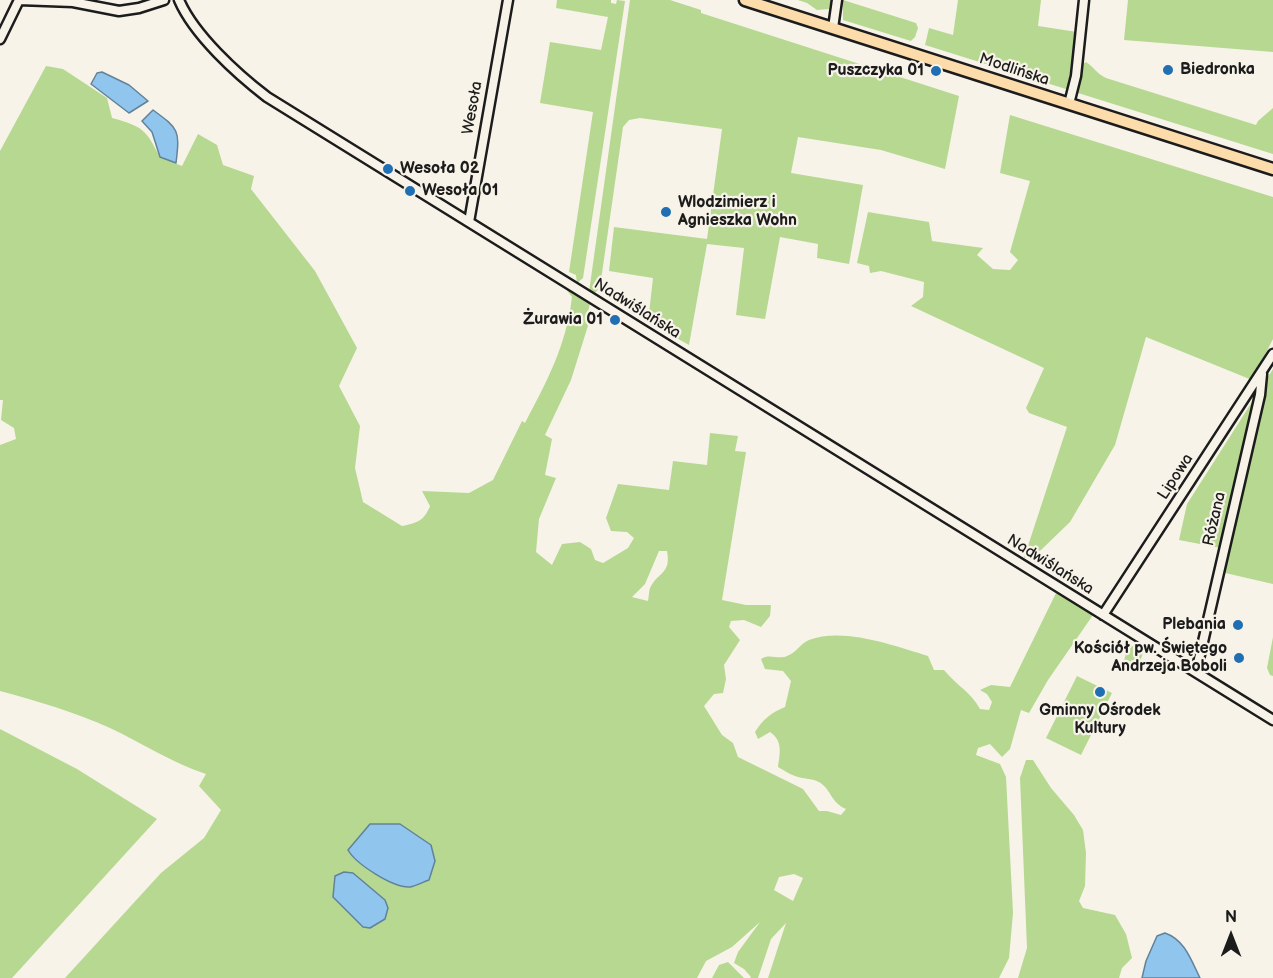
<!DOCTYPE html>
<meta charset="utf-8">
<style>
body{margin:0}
#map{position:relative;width:1273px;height:978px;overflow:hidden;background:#f7f3e8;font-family:"Balsamiq Sans",sans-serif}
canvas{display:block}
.north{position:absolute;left:1201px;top:906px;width:60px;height:60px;-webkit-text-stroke:4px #f7f3e8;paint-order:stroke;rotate:0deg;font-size:16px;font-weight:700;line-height:24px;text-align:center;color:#1c1c1c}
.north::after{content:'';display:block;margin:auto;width:21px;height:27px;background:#1c1c1c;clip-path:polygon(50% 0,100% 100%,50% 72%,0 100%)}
</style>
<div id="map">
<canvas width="1273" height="978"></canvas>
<div class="north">N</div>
</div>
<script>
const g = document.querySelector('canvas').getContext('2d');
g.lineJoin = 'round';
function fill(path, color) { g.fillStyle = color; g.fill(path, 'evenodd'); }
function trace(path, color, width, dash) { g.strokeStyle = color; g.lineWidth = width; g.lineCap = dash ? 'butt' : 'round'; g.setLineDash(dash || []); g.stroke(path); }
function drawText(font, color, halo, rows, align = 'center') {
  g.font = font + ' "Balsamiq Sans",sans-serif'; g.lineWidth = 4.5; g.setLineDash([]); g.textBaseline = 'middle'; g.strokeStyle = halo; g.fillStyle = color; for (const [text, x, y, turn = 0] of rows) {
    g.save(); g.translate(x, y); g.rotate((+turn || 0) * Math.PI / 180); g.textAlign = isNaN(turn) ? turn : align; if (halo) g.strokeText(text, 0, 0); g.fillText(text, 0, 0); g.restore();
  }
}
fill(new Path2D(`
 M 557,0 L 611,0 L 611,3 L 616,4 L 617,0 L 625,1 L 583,278 L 577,283 L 576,275 L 569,272 L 593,112 L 540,103 L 550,42 L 601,50 L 608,17 L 556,8 Z
 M 630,0 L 670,0 L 701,10 L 701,13 L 959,96 L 945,169 L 881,150 L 798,137 L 791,173 L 863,185 L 849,264 L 817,258 L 818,244 L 780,237 L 765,319 L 736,315 L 744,248 L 707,244 L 689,345 L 648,322 L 653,278 L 609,271 L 614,227 L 707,239 L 722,129 L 640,118 L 629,120 L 623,127 L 600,287 L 595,293 L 589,292 Z
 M 798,0 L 831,0 L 829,9 L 817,10 L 807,3 Z
 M 843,0 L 916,23 L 918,28 L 915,37 L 911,41 L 843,20 Z
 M 958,0 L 1041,0 L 1038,26 L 1077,32 L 1073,78 L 1069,90 L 925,45 L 929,28 L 953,35 Z
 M 1128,0 L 1273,0 L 1273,52 L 1124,40 Z
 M 1086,62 C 1094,67 1097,74 1106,78 L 1256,125 L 1258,121 L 1273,108 L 1273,154 L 1075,92 L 1080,66 Z
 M 46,66 L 63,69 L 107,98 L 112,118 C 144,127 145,129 160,157 L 182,166 L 198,134 L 217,145 L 223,165 L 254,176 L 251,189 L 315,271 L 357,348 L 339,386 L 360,426 L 355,468 L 363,502 L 402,526 C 417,523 424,521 430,506 L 422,491 L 469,493 L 493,480 L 522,421 L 525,423 C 548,379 566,346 572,297 L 566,289 L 550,276 L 588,301 L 590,303 L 588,312 L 592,313 L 571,380 L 545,435 L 552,439 L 545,475 L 556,478 L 539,519 L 536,552 L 552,565 L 562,544 L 580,542 L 591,549 L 595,560 L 603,563 L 628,548 L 634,538 L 627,532 L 611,531 L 606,518 L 618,484 L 669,490 L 673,461 L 707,465 L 710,433 L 738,436 L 735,451 L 746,452 L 722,600 L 746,605 L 771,605 L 770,616 L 761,627 L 744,620 L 731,621 L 729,627 L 740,640 L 724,665 L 726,679 L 723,693 L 714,694 L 704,706 L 722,735 L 733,743 L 738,757 L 803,789 L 819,811 L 827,811 L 841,815 L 846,809 C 830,802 832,790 819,782 C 811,778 803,779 795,776 C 789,774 784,770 778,767 C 780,753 783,741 770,732 L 758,739 L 755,732 C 763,719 771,713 785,707 L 791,681 L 783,671 L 765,669 L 761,659 C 770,653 778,660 787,656 C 796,653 801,643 809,640 C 844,627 894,646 928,656 L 934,670 L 944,670 C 957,686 970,691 980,709 L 989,710 L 992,702 L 987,694 L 980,690 L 991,685 L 1010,687 L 1057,591 L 1093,615 L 1048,680 L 1029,713 L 1021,710 L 1010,749 L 1002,757 L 990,744 L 978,748 L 976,755 L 1000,764 L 1006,777 L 1013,913 L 1009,958 L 999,978 L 768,978 L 786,923 L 771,939 L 758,978 L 750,978 L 751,977 L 744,969 L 734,963 L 738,952 L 760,922 L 732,947 L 706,961 L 697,978 L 65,978 L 161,873 L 204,838 L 221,810 L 199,786 L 206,774 C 172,763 142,743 110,728 C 75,712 37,701 0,691 L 0,445 L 16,439 L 14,428 L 1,420 L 3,400 L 0,400 L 0,151 ZM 659,551 L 667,551 C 671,573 660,571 651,586 C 649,589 649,596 648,601 L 632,597 L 645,584 ZM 794,874 L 803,878 L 793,901 L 774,890 L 779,877 Z
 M 1010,115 L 1273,197 L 1273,339 L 1252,380 L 1146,337 L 1115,445 L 1070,522 L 1041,550 L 1024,558 L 1067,427 L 1029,413 L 1026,408 L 1044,368 L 911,306 L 923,297 L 924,282 L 881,271 L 870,273 L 869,266 L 857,263 L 868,212 L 929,222 L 932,241 L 983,248 L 977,255 L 993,269 L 1010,270 L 1018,260 L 1010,252 L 1030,181 L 1000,173 Z
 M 1273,369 L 1273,584 L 1221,572 L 1221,548 L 1179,540 L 1187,504 Z
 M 1273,637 L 1273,676 L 1270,675 L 1267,668 Z
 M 1128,645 L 1144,649 L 1138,669 L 1123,665 Z
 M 1077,676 L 1112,693 L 1081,755 L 1046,738 Z
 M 0,729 L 77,769 L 157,819 L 12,978 L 0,978 Z
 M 1026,760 L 1033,760 L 1051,788 L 1074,815 L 1083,830 L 1086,853 L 1085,886 L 1079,901 L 1083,908 L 1115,915 L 1126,934 L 1132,958 L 1122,968 L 1119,978 L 1018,978 L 1027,948 L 1020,778 Z
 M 728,962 L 744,978 L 712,978 L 719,965 Z`), '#b6d891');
const water = new Path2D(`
 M 102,72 L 129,85 L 148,101 L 129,113 L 91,84 L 97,73 Z
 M 153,110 C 179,129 180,130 176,163 L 160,157 L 152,132 L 142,121 Z
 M 370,824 L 400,824 L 431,845 L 435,861 L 429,880 C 423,882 416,886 410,887 C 393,888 356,864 348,850 Z
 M 344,872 L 353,873 L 385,900 L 388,908 L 385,919 L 370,928 L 363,927 L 333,897 L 335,876 Z
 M 1165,933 C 1185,940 1191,960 1200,978 L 1142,978 L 1146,961 L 1157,936 Z`);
fill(water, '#90c6ee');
trace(water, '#62829a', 1.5);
const minor = new Path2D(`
 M 19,0 L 73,2 L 119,11 L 139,8 L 164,0
 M 179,0 C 194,35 237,74 267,97 L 1273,720
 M 833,28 L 837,0
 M 0,39 L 19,0
 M 1069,104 L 1076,76 L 1084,0
 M 469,222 L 508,0
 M 1103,615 L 1273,354
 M 1196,672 L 1260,395 L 1262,374`);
const major = new Path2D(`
 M 745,0 L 1273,169`);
trace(minor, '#1c1c1c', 13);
trace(major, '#1c1c1c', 15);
trace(minor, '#f7f3e8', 8);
trace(major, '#fddcac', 10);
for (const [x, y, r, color] of [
 [1168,70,6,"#1f6fb2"],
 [936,71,6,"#1f6fb2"],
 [388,169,6,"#1f6fb2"],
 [410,191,6,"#1f6fb2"],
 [666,212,6,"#1f6fb2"],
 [615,320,6,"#1f6fb2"],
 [1238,625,6,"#1f6fb2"],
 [1239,658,6,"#1f6fb2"],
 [1100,692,6,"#1f6fb2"]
]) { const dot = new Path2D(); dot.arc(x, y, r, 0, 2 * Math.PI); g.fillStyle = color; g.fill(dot); trace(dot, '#f7f3e8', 2); }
drawText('16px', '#1c1c1c', '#f7f3e8', [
 ["Modlińska",1014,70,18],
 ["Wesoła",473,108,-80],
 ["Nadwiślańska",637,309,32],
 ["Lipowa",1176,477,-57],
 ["Różana",1215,519,-77],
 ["Nadwiślańska",1050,565,32]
]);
drawText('bold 16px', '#1c1c1c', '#f7f3e8', [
 ["Biedronka",1180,70],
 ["Puszczyka 01",924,71,"right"],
 ["Wesoła 02",400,169],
 ["Wesoła 01",422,191],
 ["Wlodzimierz i",678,203],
 ["Agnieszka Wohn",678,221],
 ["Żurawia 01",603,320,"right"],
 ["Plebania",1226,625,"right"],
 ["Kościół pw. Świętego",1227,649,"right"],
 ["Andrzeja Boboli",1227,667,"right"],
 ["Gminny Ośrodek",1100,711,"center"],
 ["Kultury",1100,729,"center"]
], 'left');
</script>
